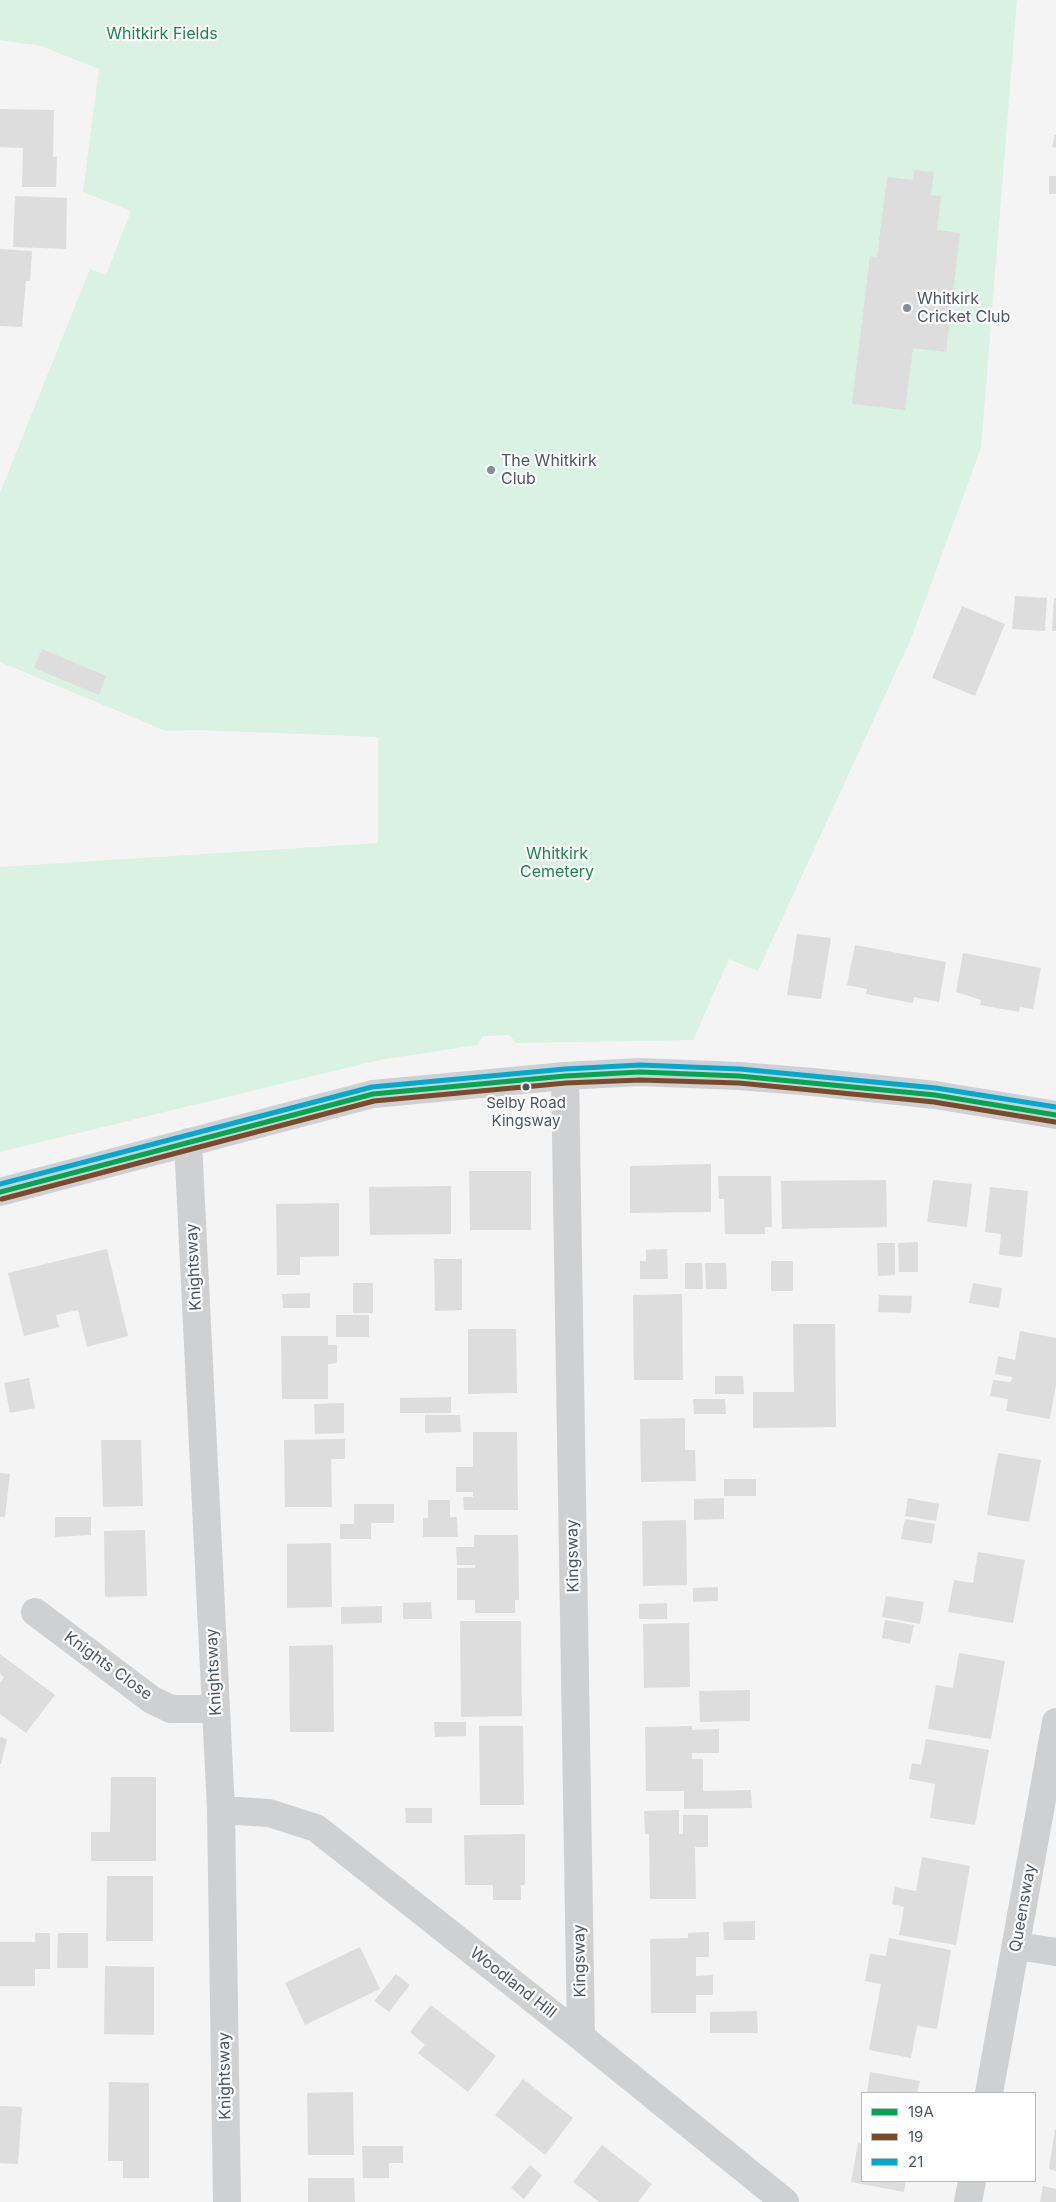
<!DOCTYPE html>
<style>
body{margin:0}
#map{position:relative;width:1056px;height:2202px;overflow:hidden;background:#f4f4f4;font-family:Inter,sans-serif}
canvas{display:block}
.legend{position:absolute;left:861px;top:2092px;width:175px;height:90px;box-sizing:border-box;background:#fff;border:1px solid #b7bbc0;margin:0;padding:6px 9px;list-style:none;font-size:15px;color:#4a5661}
.legend li{display:flex;align-items:center;gap:10px;height:25px}
.legend b{width:25px;border:1px solid #b7bbc0}
</style>
<div id="map">
<canvas width="1056" height="2202"></canvas>
<ul class="legend">
<li><b style="height:6px;background:#00a651"></b>19A</li>
<li><b style="height:6px;background:#7a4b2a"></b>19</li>
<li><b style="height:6px;background:#00a9ce"></b>21</li>
</ul>
</div>
<script>
const g = document.querySelector('canvas').getContext('2d');
g.lineJoin = 'round';
function fill(path, color) { g.fillStyle = color; g.fill(path, 'evenodd'); }
function trace(path, color, width, dash) { g.strokeStyle = color; g.lineWidth = width; g.lineCap = dash ? 'butt' : 'round'; g.setLineDash(dash || []); g.stroke(path); }
function drawText(font, color, halo, rows, align = 'center') {
  g.font = font + ' Inter,sans-serif'; g.lineWidth = 4.5; g.setLineDash([]); g.textBaseline = 'middle'; g.strokeStyle = halo; g.fillStyle = color; for (const [text, x, y, turn = 0] of rows) {
    g.save(); g.translate(x, y); g.rotate((+turn || 0) * Math.PI / 180); g.textAlign = isNaN(turn) ? turn : align; if (halo) g.strokeText(text, 0, 0); g.fillText(text, 0, 0); g.restore();
  }
}
fill(new Path2D(`
 M 0,0 L 1017,0 L 981,448 L 910,641 L 758,971 L 729,959 L 693,1040 L 516,1043 L 509,1035 L 483,1036 L 477,1045 L 379,1060 L 0,1152 L 0,867 L 378,843 L 378,737 L 196,730 L 166,731 L 0,662 L 0,493 L 90,269 L 106,275 L 131,211 L 83,192 L 99,69 L 41,46 L 0,40 Z`), '#d9f2e3');
fill(new Path2D(`
 M 0,109 L 54,110 L 53,157 L 57,156 L 56,187 L 22,187 L 23,148 L 0,147 Z
 M 1055,135 L 1056,135 L 1056,148 L 1052,147 Z
 M 914,170 L 934,172 L 931,195 L 941,196 L 937,230 L 960,233 L 946,352 L 913,348 L 905,410 L 852,404 L 870,256 L 877,257 L 887,177 L 913,180 Z
 M 1049,176 L 1056,176 L 1056,194 L 1049,194 Z
 M 15,196 L 67,198 L 66,249 L 13,247 Z
 M 0,249 L 32,251 L 30,281 L 26,281 L 22,327 L 0,326 Z
 M 1015,596 L 1047,598 L 1045,631 L 1012,629 Z
 M 1054,598 L 1056,598 L 1056,631 L 1052,631 Z
 M 962,606 L 1005,624 L 975,696 L 932,678 Z
 M 42,649 L 106,676 L 99,695 L 34,668 Z
 M 797,934 L 831,938 L 821,999 L 787,995 Z
 M 855,945 L 946,962 L 939,1002 L 914,997 L 913,1003 L 866,994 L 867,989 L 847,985 Z
 M 963,953 L 1041,968 L 1033,1009 L 1020,1007 L 1019,1012 L 980,1005 L 981,1000 L 956,992 Z
 M 711,1164 L 711,1212 L 630,1213 L 630,1166 Z
 M 469,1171 L 531,1171 L 531,1230 L 470,1230 Z
 M 718,1176 L 771,1176 L 772,1227 L 765,1227 L 765,1234 L 725,1234 L 724,1199 L 719,1199 Z
 M 886,1180 L 887,1227 L 782,1229 L 781,1181 Z
 M 933,1180 L 972,1184 L 967,1227 L 927,1222 Z
 M 451,1186 L 451,1234 L 370,1235 L 369,1187 Z
 M 990,1187 L 1028,1191 L 1022,1257 L 999,1255 L 1001,1234 L 985,1232 Z
 M 339,1203 L 339,1256 L 300,1257 L 300,1275 L 277,1275 L 276,1204 Z
 M 918,1242 L 918,1272 L 899,1272 L 898,1243 Z
 M 877,1243 L 895,1243 L 895,1275 L 878,1276 Z
 M 107,1249 L 128,1336 L 87,1347 L 78,1310 L 56,1315 L 59,1327 L 24,1336 L 8,1273 Z
 M 667,1249 L 668,1279 L 640,1279 L 640,1261 L 646,1261 L 646,1250 Z
 M 434,1259 L 462,1259 L 462,1310 L 435,1311 Z
 M 771,1261 L 793,1261 L 793,1291 L 771,1291 Z
 M 685,1263 L 702,1263 L 703,1289 L 685,1289 Z
 M 705,1263 L 726,1263 L 727,1289 L 706,1289 Z
 M 353,1283 L 373,1283 L 373,1313 L 353,1313 Z
 M 973,1283 L 1002,1288 L 999,1308 L 969,1303 Z
 M 310,1293 L 310,1308 L 283,1308 L 282,1294 Z
 M 682,1294 L 683,1380 L 634,1380 L 633,1295 Z
 M 879,1295 L 912,1296 L 911,1313 L 878,1312 Z
 M 336,1315 L 369,1315 L 369,1337 L 336,1337 Z
 M 793,1324 L 835,1324 L 836,1427 L 753,1428 L 753,1392 L 794,1392 Z
 M 468,1329 L 516,1329 L 517,1393 L 468,1394 Z
 M 1020,1331 L 1056,1338 L 1056,1384 L 1050,1419 L 1006,1411 L 1008,1399 L 990,1396 L 993,1380 L 1011,1382 L 1012,1377 L 995,1374 L 998,1356 L 1015,1360 Z
 M 281,1336 L 328,1336 L 328,1345 L 337,1345 L 337,1363 L 328,1364 L 328,1399 L 282,1399 Z
 M 715,1376 L 743,1376 L 744,1394 L 715,1394 Z
 M 29,1378 L 35,1408 L 10,1413 L 4,1383 Z
 M 451,1397 L 451,1413 L 400,1413 L 400,1398 Z
 M 693,1399 L 725,1399 L 726,1414 L 694,1414 Z
 M 344,1403 L 344,1433 L 315,1434 L 314,1404 Z
 M 425,1415 L 460,1415 L 461,1432 L 425,1433 Z
 M 685,1418 L 685,1450 L 695,1450 L 696,1481 L 641,1482 L 640,1419 Z
 M 473,1432 L 517,1432 L 518,1510 L 464,1510 L 463,1497 L 473,1497 L 473,1492 L 456,1492 L 456,1467 L 473,1467 Z
 M 345,1439 L 345,1459 L 331,1459 L 332,1507 L 285,1507 L 284,1440 Z
 M 101,1440 L 141,1440 L 143,1506 L 103,1507 Z
 M 998,1453 L 1041,1460 L 1029,1522 L 987,1515 Z
 M 0,1473 L 10,1474 L 5,1517 L 0,1517 Z
 M 724,1479 L 756,1479 L 756,1496 L 724,1496 Z
 M 724,1498 L 724,1519 L 694,1520 L 694,1499 Z
 M 908,1498 L 939,1504 L 936,1521 L 905,1516 Z
 M 428,1500 L 450,1500 L 450,1517 L 457,1517 L 458,1537 L 423,1537 L 423,1518 L 428,1518 Z
 M 354,1504 L 394,1504 L 394,1523 L 371,1523 L 371,1539 L 340,1539 L 340,1524 L 354,1524 Z
 M 55,1517 L 91,1517 L 91,1535 L 55,1537 Z
 M 905,1519 L 935,1524 L 932,1544 L 901,1539 Z
 M 686,1520 L 687,1585 L 643,1586 L 642,1521 Z
 M 145,1530 L 147,1596 L 105,1597 L 104,1531 Z
 M 474,1535 L 518,1535 L 519,1600 L 515,1600 L 515,1613 L 475,1613 L 475,1600 L 457,1600 L 457,1568 L 475,1568 L 475,1565 L 457,1565 L 456,1547 L 474,1547 Z
 M 331,1543 L 332,1607 L 287,1608 L 287,1544 Z
 M 978,1552 L 1025,1560 L 1013,1623 L 948,1612 L 954,1580 L 973,1583 Z
 M 718,1587 L 718,1601 L 693,1602 L 693,1588 Z
 M 886,1596 L 924,1602 L 920,1624 L 882,1617 Z
 M 431,1602 L 432,1619 L 403,1619 L 403,1603 Z
 M 667,1603 L 667,1619 L 639,1619 L 639,1604 Z
 M 382,1606 L 382,1623 L 341,1624 L 341,1607 Z
 M 885,1620 L 914,1625 L 910,1644 L 882,1638 Z
 M 460,1621 L 521,1621 L 522,1716 L 461,1717 Z
 M 689,1623 L 690,1687 L 644,1688 L 643,1624 Z
 M 333,1645 L 334,1732 L 290,1732 L 289,1646 Z
 M 959,1653 L 1005,1661 L 991,1739 L 928,1729 L 936,1685 L 953,1688 Z
 M 0,1654 L 55,1695 L 26,1733 L 0,1714 L 0,1683 L 4,1677 L 0,1674 Z
 M 750,1690 L 750,1721 L 700,1722 L 699,1691 Z
 M 434,1722 L 466,1722 L 466,1736 L 435,1737 Z
 M 479,1726 L 523,1726 L 524,1805 L 480,1805 Z
 M 692,1726 L 692,1730 L 719,1729 L 719,1753 L 692,1753 L 692,1759 L 703,1759 L 703,1791 L 751,1790 L 752,1808 L 684,1809 L 684,1791 L 646,1791 L 645,1727 Z
 M 0,1737 L 7,1739 L 1,1764 L 0,1764 Z
 M 926,1739 L 989,1750 L 975,1825 L 930,1818 L 935,1784 L 909,1779 L 912,1763 L 921,1765 Z
 M 111,1777 L 156,1777 L 156,1861 L 91,1861 L 91,1832 L 110,1832 Z
 M 405,1808 L 432,1808 L 432,1823 L 406,1823 Z
 M 679,1810 L 679,1834 L 683,1834 L 683,1815 L 708,1815 L 708,1847 L 695,1847 L 696,1899 L 650,1899 L 649,1834 L 645,1834 L 644,1811 Z
 M 525,1834 L 525,1885 L 521,1885 L 521,1900 L 493,1900 L 493,1885 L 465,1885 L 464,1835 Z
 M 922,1857 L 970,1866 L 956,1945 L 899,1935 L 904,1907 L 892,1904 L 895,1887 L 916,1891 Z
 M 107,1876 L 153,1876 L 153,1941 L 106,1941 Z
 M 755,1921 L 755,1940 L 724,1940 L 723,1922 Z
 M 709,1932 L 709,1957 L 696,1957 L 696,1976 L 713,1975 L 713,1995 L 696,1995 L 696,2013 L 651,2013 L 650,1939 L 688,1938 L 688,1933 Z
 M 35,1933 L 50,1933 L 50,1969 L 35,1969 L 35,1986 L 0,1986 L 0,1942 L 35,1942 Z
 M 58,1933 L 88,1933 L 88,1968 L 57,1968 Z
 M 889,1938 L 951,1950 L 937,2029 L 917,2026 L 911,2058 L 869,2050 L 881,1984 L 865,1981 L 870,1954 L 886,1956 Z
 M 360,1947 L 380,1989 L 305,2025 L 285,1983 Z
 M 105,1966 L 154,1967 L 154,2035 L 104,2034 Z
 M 396,1974 L 410,1985 L 389,2012 L 374,2001 Z
 M 431,2005 L 496,2056 L 468,2092 L 418,2053 L 425,2045 L 410,2032 Z
 M 757,2011 L 758,2033 L 710,2033 L 710,2012 Z
 M 870,2072 L 920,2081 L 917,2093 L 867,2093 Z
 M 523,2079 L 573,2118 L 545,2155 L 495,2115 Z
 M 109,2082 L 149,2083 L 149,2178 L 123,2178 L 123,2161 L 108,2161 Z
 M 353,2092 L 354,2155 L 308,2155 L 307,2093 Z
 M 0,2106 L 22,2107 L 18,2164 L 0,2163 Z
 M 1055,2129 L 1056,2130 L 1056,2171 L 1049,2169 Z
 M 858,2143 L 862,2144 L 862,2181 L 906,2181 L 904,2192 L 851,2182 Z
 M 602,2145 L 652,2184 L 638,2202 L 599,2202 L 573,2182 Z
 M 362,2146 L 403,2146 L 403,2163 L 389,2163 L 389,2178 L 363,2178 Z
 M 530,2165 L 542,2175 L 524,2199 L 511,2188 Z
 M 308,2178 L 354,2178 L 355,2202 L 308,2202 Z
 M 1043,2186 L 1056,2189 L 1056,2202 L 1040,2202 Z`), '#ddddde');
trace(new Path2D(`
 M 565,1076 L 581,2037
 M 188,1142 L 221,1810 L 227,2202
 M 35,1612 L 152,1700 L 171,1709 L 216,1709
 M 221,1810 L 269,1813 L 316,1828 L 581,2037 L 785,2202
 M 1017,1946 L 1056,1952
 M 989,2093 L 1056,1722
 M 968,2202 L 972,2181`), '#ced0d2', 28);
trace(new Path2D(`
 M 0,1192 L 373,1094 L 565,1076 L 640,1072 L 739,1076 L 813,1082 L 935,1095 L 1056,1115`), '#ced0d4', 28);
trace(new Path2D(`
 M 0,1192 L 373,1094 L 565,1076 L 640,1072 L 739,1076 L 935,1095 L 1056,1115`), '#00a651', 5);
trace(new Path2D(`
 M 2,1199 L 374,1101 L 566,1083 L 640,1080 L 739,1083 L 934,1102 L 1055,1122`), '#7a4b2a', 5);
trace(new Path2D(`
 M 0,1184 L 372,1087 L 565,1069 L 640,1065 L 740,1069 L 936,1088 L 1056,1107`), '#00a9ce', 5);
for (const [x, y, r, color] of [
 [907,308,5,"#868d94"],
 [491,470,5,"#868d94"],
 [526,1087,4.5,"#4a5661"]
]) { const dot = new Path2D(); dot.arc(x, y, r, 0, 2 * Math.PI); g.fillStyle = color; g.fill(dot); trace(dot, '#fff', 2); }
drawText('15px', '#4a5661', '#fff', [
 ["Selby Road",526,1103],
 ["Kingsway",526,1121]
]);
drawText('16px', '#17864f', '#fff', [
 ["Whitkirk Fields",162,34],
 ["Whitkirk",557,854],
 ["Cemetery",557,872]
]);
drawText('16px', '#4a5661', '#fff', [
 ["Whitkirk",917,299],
 ["Cricket Club",917,317],
 ["The Whitkirk",501,461],
 ["Club",501,479]
], 'left');
drawText('16px', '#4a5661', '#fff', [
 ["Knightsway",194,1267,-93],
 ["Kingsway",573,1556,-91],
 ["Knights Close",108,1666,36],
 ["Knightsway",214,1672,-93],
 ["Queensway",1023,1908,-80],
 ["Kingsway",580,1961,-91],
 ["Woodland Hill",513,1983,38],
 ["Knightsway",225,2076,-91]
]);
</script>
